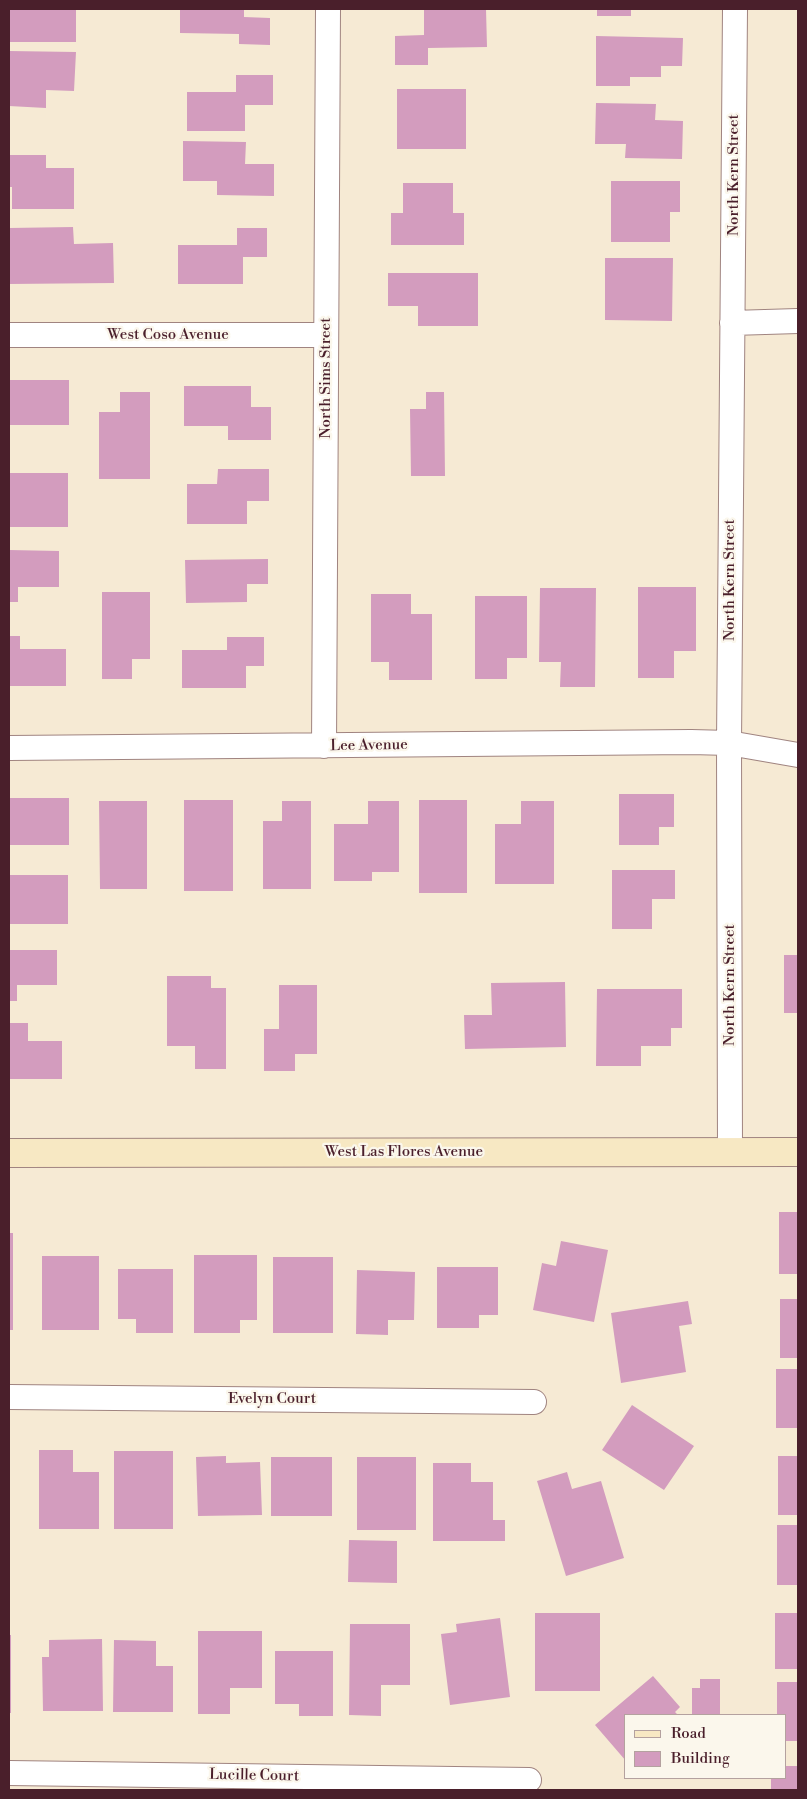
<!DOCTYPE html>
<style>
body{margin:0}
#map{position:relative;width:807px;height:1799px;overflow:hidden;background:#f6ead4;font-family:"Libre Bodoni",serif}
canvas{display:block}
.frame{position:absolute;inset:0;border:10px solid #4a1f2b;pointer-events:none}
.legend{position:absolute;left:624px;top:1714px;width:162px;height:65px;box-sizing:border-box;background:#fbf7ec;border:1px solid #b4a19f;margin:0;padding:6px 9px;list-style:none;font-size:15px;color:#4a1f2b}
.legend li{display:flex;align-items:center;gap:10px;height:25px}
.legend b{width:25px;border:1px solid #b4a19f}
</style>
<div id="map">
<canvas width="807" height="1799"></canvas>
<div class="frame"></div>
<ul class="legend">
<li><b style="height:6px;background:#f7e8c3"></b>Road</li>
<li><b style="height:14px;background:#d39cbe"></b>Building</li>
</ul>
</div>
<script>
const g = document.querySelector('canvas').getContext('2d');
g.lineJoin = 'round';
function fill(path, color) { g.fillStyle = color; g.fill(path, 'evenodd'); }
function trace(path, color, width, dash) { g.strokeStyle = color; g.lineWidth = width; g.lineCap = dash ? 'butt' : 'round'; g.setLineDash(dash || []); g.stroke(path); }
function drawText(font, color, halo, rows, align = 'center') {
  g.font = font + ' "Libre Bodoni",serif'; g.lineWidth = 4.5; g.setLineDash([]); g.textBaseline = 'middle'; g.strokeStyle = halo; g.fillStyle = color; for (const [text, x, y, turn = 0] of rows) {
    g.save(); g.translate(x, y); g.rotate((+turn || 0) * Math.PI / 180); g.textAlign = isNaN(turn) ? turn : align; if (halo) g.strokeText(text, 0, 0); g.fillText(text, 0, 0); g.restore();
  }
}
fill(new Path2D(`
 M 9,9 L 76,9 L 76,42 L 10,42 Z
 M 180,9 L 244,9 L 244,17 L 270,18 L 270,45 L 239,44 L 239,34 L 180,33 Z
 M 424,9 L 486,9 L 487,47 L 428,48 L 428,65 L 395,65 L 395,36 L 424,35 Z
 M 597,9 L 631,9 L 631,16 L 597,16 Z
 M 596,36 L 683,38 L 682,66 L 661,66 L 661,77 L 630,77 L 630,86 L 596,86 Z
 M 9,51 L 76,52 L 74,91 L 46,90 L 46,108 L 9,106 Z
 M 236,75 L 273,75 L 273,105 L 245,105 L 245,131 L 187,131 L 187,92 L 236,92 Z
 M 397,89 L 466,89 L 466,149 L 397,149 Z
 M 596,103 L 656,104 L 655,120 L 683,121 L 682,159 L 625,158 L 626,144 L 595,144 Z
 M 183,141 L 246,142 L 245,164 L 274,164 L 274,196 L 217,195 L 217,181 L 183,181 Z
 M 9,155 L 46,155 L 46,168 L 74,168 L 74,209 L 12,209 L 12,187 L 9,187 Z
 M 611,181 L 680,181 L 680,212 L 670,212 L 670,242 L 611,242 Z
 M 403,183 L 453,183 L 453,213 L 464,213 L 464,245 L 391,245 L 391,213 L 403,213 Z
 M 73,227 L 74,244 L 113,243 L 114,283 L 9,284 L 9,228 Z
 M 237,228 L 267,228 L 267,257 L 243,257 L 243,284 L 178,284 L 178,245 L 237,245 Z
 M 605,258 L 673,258 L 672,321 L 605,320 Z
 M 388,273 L 478,273 L 478,326 L 418,326 L 418,306 L 388,306 Z
 M 9,380 L 69,380 L 69,425 L 9,425 Z
 M 184,386 L 251,386 L 251,407 L 271,407 L 271,440 L 228,440 L 228,426 L 184,426 Z
 M 120,392 L 150,392 L 150,479 L 99,479 L 99,412 L 120,412 Z
 M 426,392 L 444,392 L 445,476 L 411,476 L 410,409 L 426,409 Z
 M 218,469 L 269,469 L 269,501 L 247,501 L 247,524 L 187,524 L 187,484 L 217,484 Z
 M 9,473 L 68,473 L 68,527 L 9,527 Z
 M 9,550 L 59,551 L 59,587 L 18,587 L 18,602 L 9,602 Z
 M 268,559 L 268,584 L 247,584 L 247,602 L 186,603 L 185,560 Z
 M 638,587 L 696,587 L 696,651 L 674,651 L 674,678 L 638,678 Z
 M 540,588 L 596,588 L 595,687 L 560,687 L 561,662 L 539,662 Z
 M 102,592 L 150,592 L 150,659 L 132,659 L 132,679 L 102,679 Z
 M 371,594 L 411,594 L 411,614 L 432,614 L 432,680 L 389,680 L 389,662 L 371,662 Z
 M 475,596 L 527,596 L 527,658 L 507,658 L 507,679 L 475,679 Z
 M 9,636 L 20,636 L 20,649 L 66,649 L 66,686 L 9,686 Z
 M 227,637 L 264,637 L 264,666 L 246,666 L 246,688 L 182,688 L 182,650 L 227,650 Z
 M 619,794 L 674,794 L 674,827 L 659,827 L 659,845 L 619,845 Z
 M 9,798 L 69,798 L 69,845 L 9,845 Z
 M 184,800 L 233,800 L 233,891 L 184,891 Z
 M 419,800 L 467,800 L 467,893 L 419,893 Z
 M 99,801 L 147,801 L 147,889 L 100,889 Z
 M 282,801 L 311,801 L 311,889 L 263,889 L 263,821 L 282,821 Z
 M 368,801 L 399,801 L 399,872 L 372,872 L 372,881 L 334,881 L 334,824 L 368,824 Z
 M 521,801 L 554,801 L 554,884 L 495,884 L 495,824 L 521,824 Z
 M 612,870 L 675,870 L 675,899 L 652,899 L 652,929 L 612,929 Z
 M 9,875 L 68,875 L 68,924 L 9,924 Z
 M 9,950 L 57,950 L 57,985 L 17,985 L 17,1001 L 9,1001 Z
 M 784,955 L 798,955 L 798,1013 L 784,1013 Z
 M 167,976 L 211,976 L 211,988 L 226,988 L 226,1069 L 195,1069 L 195,1046 L 167,1046 Z
 M 565,982 L 566,1047 L 465,1049 L 464,1015 L 492,1015 L 491,983 Z
 M 279,985 L 317,985 L 317,1054 L 295,1054 L 295,1071 L 264,1071 L 264,1029 L 279,1029 Z
 M 597,989 L 682,989 L 682,1028 L 671,1028 L 671,1046 L 641,1046 L 641,1066 L 596,1066 Z
 M 9,1023 L 28,1023 L 28,1041 L 62,1041 L 62,1079 L 9,1079 Z
 M 779,1212 L 798,1212 L 798,1274 L 779,1274 Z
 M 9,1233 L 13,1233 L 13,1330 L 9,1330 Z
 M 561,1241 L 608,1250 L 594,1322 L 533,1310 L 542,1263 L 556,1266 Z
 M 194,1255 L 257,1255 L 257,1320 L 240,1320 L 240,1333 L 194,1333 Z
 M 42,1256 L 99,1256 L 99,1330 L 42,1330 Z
 M 273,1257 L 333,1257 L 333,1333 L 273,1333 Z
 M 437,1267 L 498,1267 L 498,1315 L 479,1315 L 479,1328 L 437,1328 Z
 M 118,1269 L 173,1269 L 173,1333 L 136,1333 L 136,1319 L 118,1319 Z
 M 357,1270 L 415,1272 L 414,1320 L 388,1320 L 388,1335 L 356,1334 Z
 M 780,1299 L 798,1299 L 798,1358 L 780,1358 Z
 M 688,1301 L 692,1324 L 679,1326 L 686,1372 L 621,1383 L 611,1313 Z
 M 776,1369 L 798,1369 L 798,1428 L 776,1428 Z
 M 632,1405 L 694,1446 L 664,1490 L 602,1450 Z
 M 39,1450 L 73,1450 L 73,1472 L 99,1472 L 99,1529 L 39,1529 Z
 M 114,1451 L 173,1451 L 173,1529 L 114,1529 Z
 M 226,1456 L 226,1463 L 260,1462 L 262,1515 L 198,1516 L 196,1457 Z
 M 778,1456 L 798,1456 L 798,1515 L 778,1515 Z
 M 271,1457 L 332,1457 L 332,1516 L 271,1516 Z
 M 357,1457 L 416,1457 L 416,1530 L 357,1530 Z
 M 433,1463 L 471,1463 L 471,1482 L 493,1482 L 493,1520 L 505,1520 L 505,1541 L 433,1541 Z
 M 567,1472 L 572,1489 L 601,1481 L 624,1558 L 566,1576 L 537,1481 Z
 M 777,1525 L 798,1525 L 798,1585 L 777,1585 Z
 M 349,1540 L 397,1541 L 397,1583 L 348,1582 Z
 M 535,1613 L 600,1613 L 600,1691 L 535,1691 Z
 M 775,1613 L 798,1613 L 798,1669 L 775,1669 Z
 M 500,1618 L 510,1697 L 450,1705 L 441,1634 L 457,1632 L 456,1624 Z
 M 350,1624 L 410,1624 L 410,1685 L 381,1685 L 381,1716 L 349,1715 Z
 M 198,1631 L 262,1631 L 262,1688 L 230,1688 L 230,1714 L 198,1714 Z
 M 9,1635 L 11,1635 L 11,1713 L 9,1713 Z
 M 102,1639 L 103,1711 L 43,1711 L 42,1657 L 49,1657 L 49,1640 Z
 M 114,1640 L 156,1641 L 156,1666 L 173,1666 L 173,1712 L 113,1712 Z
 M 275,1651 L 333,1651 L 333,1716 L 299,1716 L 299,1704 L 275,1704 Z
 M 653,1676 L 680,1707 L 675,1712 L 678,1715 L 626,1715 L 626,1761 L 595,1725 Z
 M 700,1679 L 720,1679 L 720,1715 L 692,1715 L 692,1688 L 700,1688 Z
 M 777,1682 L 798,1682 L 798,1741 L 786,1741 L 786,1715 L 777,1715 Z
 M 786,1766 L 798,1766 L 798,1790 L 771,1790 L 771,1778 L 786,1778 Z`), '#d39cbe');
const street = new Path2D(`
 M 732,323 L 798,321
 M 9,335 L 326,335
 M 324,746 L 328,9
 M 9,748 L 691,742 L 729,743 L 798,755
 M 730,1151 L 729,743 L 735,9
 M 9,1397 L 534,1402
 M 9,1773 L 529,1780`);
const secondary = new Path2D(`
 M 9,1153 L 798,1152`);
trace(street, '#a08480', 26);
trace(secondary, '#a08480', 30);
trace(street, '#fff', 24);
trace(secondary, '#f7e8c3', 28);
drawText('15px', '#4a1f2b', '#fbf7ec', [
 ["North Kern Street",734,175,-90],
 ["West Coso Avenue",168,335],
 ["North Sims Street",326,378,-90],
 ["North Kern Street",730,580,-90],
 ["Lee Avenue",369,746,-1],
 ["North Kern Street",730,985,-90],
 ["West Las Flores Avenue",404,1152],
 ["Evelyn Court",272,1399],
 ["Lucille Court",254,1776,1]
]);
</script>
